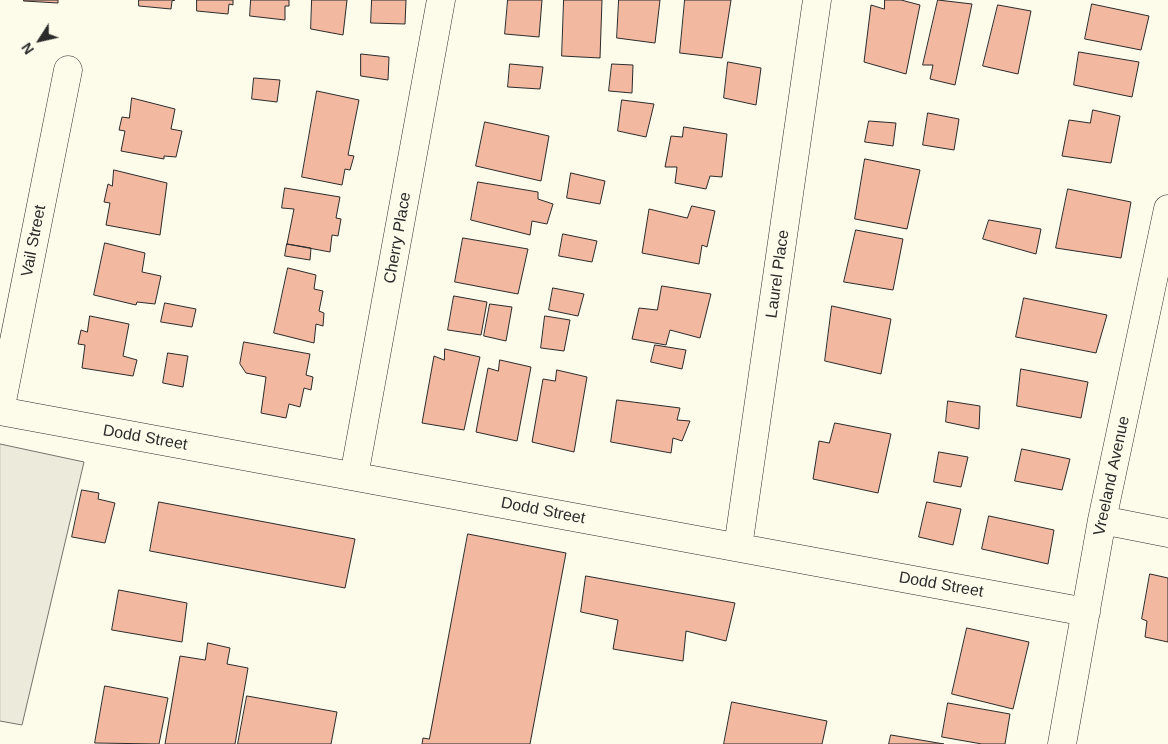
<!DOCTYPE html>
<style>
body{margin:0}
#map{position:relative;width:1168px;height:744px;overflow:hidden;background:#fdfbea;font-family:Arial,sans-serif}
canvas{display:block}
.north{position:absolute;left:15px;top:15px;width:50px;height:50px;-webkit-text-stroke:4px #fdfbea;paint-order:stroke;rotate:235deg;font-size:14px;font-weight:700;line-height:20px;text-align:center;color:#2b2b2b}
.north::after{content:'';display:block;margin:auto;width:18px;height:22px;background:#2b2b2b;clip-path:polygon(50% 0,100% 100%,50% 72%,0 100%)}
</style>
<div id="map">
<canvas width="1168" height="744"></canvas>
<div class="north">N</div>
</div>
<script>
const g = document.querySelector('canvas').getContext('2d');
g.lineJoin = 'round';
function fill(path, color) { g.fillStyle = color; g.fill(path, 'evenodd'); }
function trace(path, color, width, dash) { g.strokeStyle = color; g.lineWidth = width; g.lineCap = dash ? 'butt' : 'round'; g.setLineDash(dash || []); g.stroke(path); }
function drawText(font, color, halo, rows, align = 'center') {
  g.font = font + ' Arial,sans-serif'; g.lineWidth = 4; g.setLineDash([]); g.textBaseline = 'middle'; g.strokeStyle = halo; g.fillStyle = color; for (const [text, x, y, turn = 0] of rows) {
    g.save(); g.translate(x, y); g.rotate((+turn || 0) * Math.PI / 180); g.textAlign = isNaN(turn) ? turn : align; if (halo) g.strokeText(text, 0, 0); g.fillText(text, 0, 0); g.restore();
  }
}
const parking = new Path2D(`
 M 0,444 L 84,462 L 22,725 L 0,721 Z`);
fill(parking, '#eceadb');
trace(parking, '#74746e', 1);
const building = new Path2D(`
 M 24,0 L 58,0 L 58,3 L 24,1 Z
 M 139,0 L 175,0 L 172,1 L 171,9 L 139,6 Z
 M 197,0 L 233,0 L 233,5 L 229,4 L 228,14 L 197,11 Z
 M 251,0 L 289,0 L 289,6 L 285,6 L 285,20 L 250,16 Z
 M 312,0 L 347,0 L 343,35 L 311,29 Z
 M 372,0 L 406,0 L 405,24 L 371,23 Z
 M 508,0 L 542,0 L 539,37 L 505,34 Z
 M 564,0 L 602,0 L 600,58 L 562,56 Z
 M 619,0 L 660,0 L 655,43 L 617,38 Z
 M 685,0 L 731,0 L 722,58 L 680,53 Z
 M 885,0 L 901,0 L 920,5 L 906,74 L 864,62 L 871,5 L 884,9 Z
 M 938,0 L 972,4 L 955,85 L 930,79 L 933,65 L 923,65 Z
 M 1092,4 L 1149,16 L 1141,50 L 1085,39 Z
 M 998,5 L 1031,11 L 1018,74 L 983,66 Z
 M 1079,52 L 1139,62 L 1132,97 L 1074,85 Z
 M 361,54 L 389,57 L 388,80 L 361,76 Z
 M 728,62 L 761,68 L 756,105 L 724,98 Z
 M 510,64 L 543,67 L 540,89 L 508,87 Z
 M 612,64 L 633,65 L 632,93 L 609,91 Z
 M 254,78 L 280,80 L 277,102 L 252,99 Z
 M 317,91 L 359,100 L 348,155 L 354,156 L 350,170 L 345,169 L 342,185 L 302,177 Z
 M 132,98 L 175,109 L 171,129 L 182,131 L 176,157 L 164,156 L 164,159 L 121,151 L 125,131 L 119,130 L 122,117 L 129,118 Z
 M 622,100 L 654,104 L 646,137 L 618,131 Z
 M 1093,110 L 1120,116 L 1111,163 L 1062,156 L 1069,120 L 1090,123 Z
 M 928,113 L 959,119 L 954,150 L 923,145 Z
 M 869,121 L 896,123 L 893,146 L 865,142 Z
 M 485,122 L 549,136 L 541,181 L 476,166 Z
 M 684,127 L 727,134 L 722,177 L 710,176 L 706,189 L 675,183 L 677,167 L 665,167 L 671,136 L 682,137 Z
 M 865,159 L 920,170 L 907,229 L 855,219 Z
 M 114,170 L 167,183 L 160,235 L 106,225 L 110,203 L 104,202 L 108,184 L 112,186 Z
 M 571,173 L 605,181 L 600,204 L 567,198 Z
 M 478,182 L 538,192 L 538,199 L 553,204 L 547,224 L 532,221 L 530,235 L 471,220 Z
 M 285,188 L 340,197 L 336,218 L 341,219 L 338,236 L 332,235 L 330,252 L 287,244 L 294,209 L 282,208 Z
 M 1068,189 L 1131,202 L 1121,258 L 1056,248 Z
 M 692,206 L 715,211 L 707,247 L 702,245 L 699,264 L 642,253 L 649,209 L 687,218 Z
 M 989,220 L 1041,229 L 1036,254 L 983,239 Z
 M 856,230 L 903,239 L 893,290 L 844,282 Z
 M 563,234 L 597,241 L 592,262 L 559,256 Z
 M 463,238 L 528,249 L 518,294 L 455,282 Z
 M 105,243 L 145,253 L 142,272 L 161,276 L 155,304 L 137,302 L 136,305 L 94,295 Z
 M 287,244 L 311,248 L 310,260 L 285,256 Z
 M 288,268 L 316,275 L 314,289 L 323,291 L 319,311 L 324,313 L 323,326 L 316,324 L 314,343 L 274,333 Z
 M 662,286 L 711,294 L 700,338 L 670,330 L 666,345 L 632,339 L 639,308 L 657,310 Z
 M 553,288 L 584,294 L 578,316 L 549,310 Z
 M 454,296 L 487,302 L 481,335 L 448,330 Z
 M 1024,298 L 1107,315 L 1096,353 L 1016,337 Z
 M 165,303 L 196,309 L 192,327 L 161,322 Z
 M 490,304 L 512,307 L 506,341 L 484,336 Z
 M 832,306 L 891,319 L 881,374 L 825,361 Z
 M 90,316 L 129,324 L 123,356 L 137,360 L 133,376 L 82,368 L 85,345 L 78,344 L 81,330 L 87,332 Z
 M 545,316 L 570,320 L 564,351 L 541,348 Z
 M 244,342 L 310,354 L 306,375 L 313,377 L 311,390 L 304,388 L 300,407 L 289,404 L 286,418 L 261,413 L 266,377 L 246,373 L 240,364 Z
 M 655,345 L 686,350 L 682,369 L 651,362 Z
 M 445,349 L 480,357 L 464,430 L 422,423 L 434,356 L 444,360 Z
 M 168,353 L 188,356 L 183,387 L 163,383 Z
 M 500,360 L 531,367 L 517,441 L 476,432 L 488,368 L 498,371 Z
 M 1021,369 L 1088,382 L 1081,418 L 1017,406 Z
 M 557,370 L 587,377 L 574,452 L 532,442 L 543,379 L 555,381 Z
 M 617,400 L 680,408 L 677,420 L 690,421 L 682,441 L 673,438 L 671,453 L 611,442 Z
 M 948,401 L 980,406 L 979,429 L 946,422 Z
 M 835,423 L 891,434 L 878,493 L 813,479 L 819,441 L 829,443 Z
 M 1022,449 L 1070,459 L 1062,490 L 1015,481 Z
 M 939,452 L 968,457 L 961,487 L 934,482 Z
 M 82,490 L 99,493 L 98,499 L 115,503 L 105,543 L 72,537 Z
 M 159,502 L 355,539 L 345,588 L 150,551 Z
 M 927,502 L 961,509 L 953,545 L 919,537 Z
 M 989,516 L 1054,530 L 1048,564 L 982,549 Z
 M 468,534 L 566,553 L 530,744 L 422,744 L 423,738 L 429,739 Z
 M 1150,574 L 1168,578 L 1168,642 L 1145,637 L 1147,621 L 1142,619 Z
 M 586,576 L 735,603 L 726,641 L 686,631 L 683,661 L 613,649 L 618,620 L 581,612 Z
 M 119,590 L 187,603 L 182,642 L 112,630 Z
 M 967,628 L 1029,642 L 1013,709 L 952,694 Z
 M 208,643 L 230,648 L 227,664 L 248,668 L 235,744 L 165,744 L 180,656 L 205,660 Z
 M 105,686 L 168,698 L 159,744 L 95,743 Z
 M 247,696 L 337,712 L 331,744 L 238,744 Z
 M 732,702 L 827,721 L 822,744 L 724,744 Z
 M 948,703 L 1010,714 L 1005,744 L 982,744 L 942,737 Z
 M 891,735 L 944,744 L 889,744 Z`);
fill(building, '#f2b8a0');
trace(building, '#2b2b2b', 1);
const street = new Path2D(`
 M 0,411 L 1086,612
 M 0,411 L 68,70
 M 354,476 L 441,0
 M 1102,520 L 1168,533
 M 738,547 L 817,0
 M 1062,744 L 1102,520 L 1168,209`);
trace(street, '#2b2b2b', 29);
trace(street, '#fdfbea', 28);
drawText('16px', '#2b2b2b', '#fdfbea', [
 ["Cherry Place",398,238,-80],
 ["Vail Street",34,241,-79],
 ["Laurel Place",778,274,-82],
 ["Dodd Street",145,438,10],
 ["Vreeland Avenue",1112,476,-78],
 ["Dodd Street",543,511,11],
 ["Dodd Street",941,585,10]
]);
</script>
